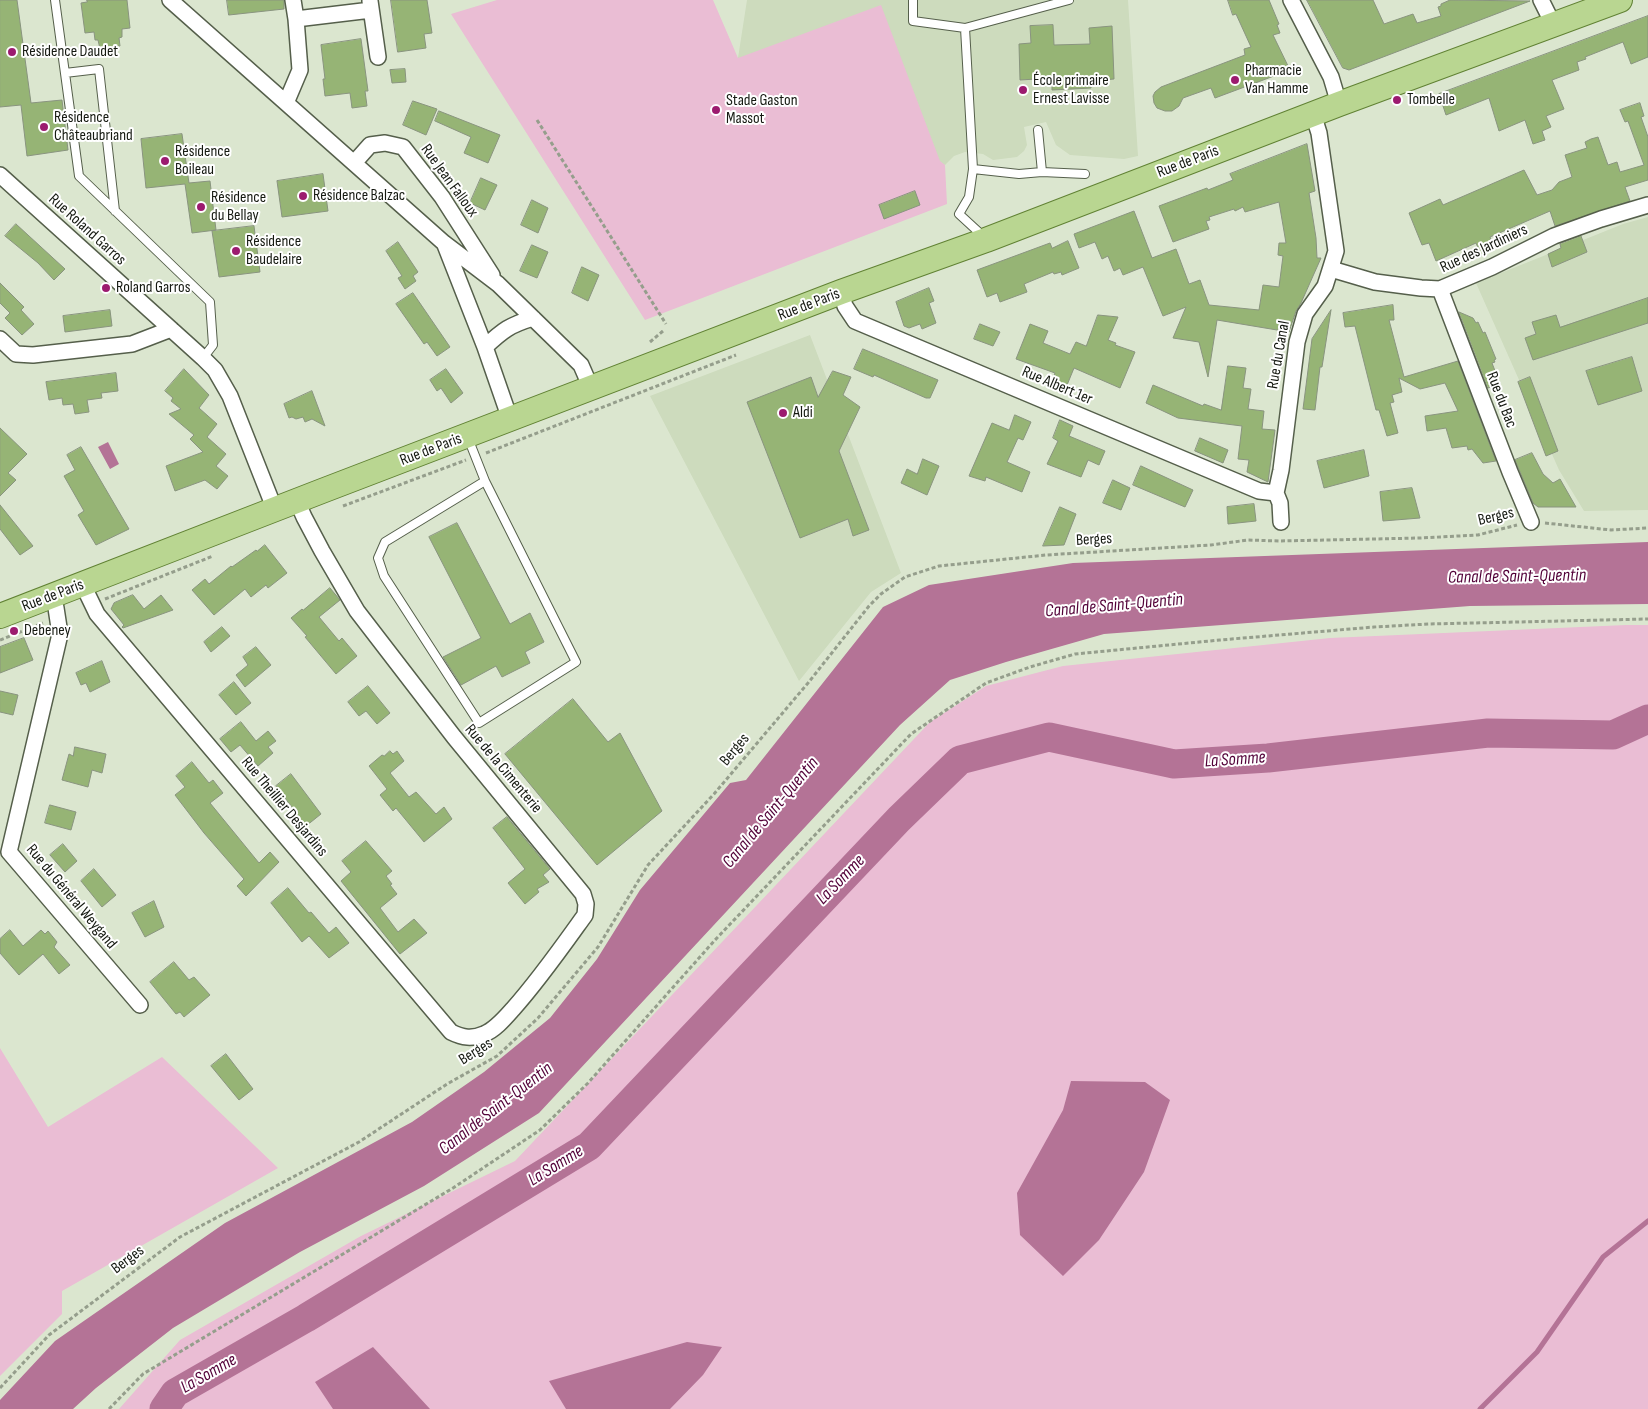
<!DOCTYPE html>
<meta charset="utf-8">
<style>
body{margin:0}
canvas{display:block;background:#dbe6cf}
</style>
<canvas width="1648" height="1409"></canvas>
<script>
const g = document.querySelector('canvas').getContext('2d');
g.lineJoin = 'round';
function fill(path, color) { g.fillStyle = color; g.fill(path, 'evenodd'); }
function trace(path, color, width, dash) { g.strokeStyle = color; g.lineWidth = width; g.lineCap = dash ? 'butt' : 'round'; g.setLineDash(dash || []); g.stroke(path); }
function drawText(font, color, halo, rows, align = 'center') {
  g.font = font + ' "Sofia Sans Condensed",sans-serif'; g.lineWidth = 4; g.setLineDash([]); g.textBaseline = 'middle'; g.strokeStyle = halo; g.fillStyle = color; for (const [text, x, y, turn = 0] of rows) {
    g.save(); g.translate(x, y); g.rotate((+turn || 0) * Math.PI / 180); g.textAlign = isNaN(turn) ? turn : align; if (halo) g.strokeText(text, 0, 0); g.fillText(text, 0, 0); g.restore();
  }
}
fill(new Path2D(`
 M 747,0 L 1128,0 L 1138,156 L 1124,159 L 1070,155 L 1056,145 L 1046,122 L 1024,127 L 1027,145 L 1024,151 L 1017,157 L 993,160 L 983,154 L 965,152 L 954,156 L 945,165 L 738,58 Z
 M 1648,217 L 1648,510 L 1584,511 L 1559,470 L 1476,283 L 1623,224 Z
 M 810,335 L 901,573 L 871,592 L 799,681 L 650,396 Z`), '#cddbbd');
fill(new Path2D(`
 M 497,0 L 713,0 L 738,58 L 881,5 L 940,161 L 945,165 L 947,204 L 645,320 L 451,14 Z
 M 1626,625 L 1648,625 L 1648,1409 L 119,1409 L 180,1340 L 361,1236 L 515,1161 L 930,722 L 986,686 L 1063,666 L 1330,638 Z
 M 0,1048 L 48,1127 L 162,1057 L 278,1168 L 62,1291 L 62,1314 L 0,1376 Z`), '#eabdd4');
fill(new Path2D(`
 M 108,442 L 119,464 L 110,469 L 98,447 Z
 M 1648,542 L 1648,604 L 1470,606 L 1104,634 L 1006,662 L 950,680 L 900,725 L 539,1113 L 424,1186 L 300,1252 L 173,1328 L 96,1388 L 73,1409 L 0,1409 L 0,1400 L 55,1341 L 225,1223 L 412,1122 L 484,1072 L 550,1018 L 597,959 L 640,890 L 730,783 L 746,780 L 883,607 L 929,585 L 1073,563 Z
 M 1071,1081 L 1145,1082 L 1170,1100 L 1144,1172 L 1099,1240 L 1063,1276 L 1020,1235 L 1017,1193 L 1063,1110 Z
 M 687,1342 L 722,1347 L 703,1375 L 670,1409 L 566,1409 L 549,1381 Z
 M 373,1347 L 430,1409 L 333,1409 L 315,1382 Z`), '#b47396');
trace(new Path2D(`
 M 1480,1409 L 1537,1352 L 1603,1257 L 1648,1221`), '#b47396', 5);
trace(new Path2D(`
 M 164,1409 L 175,1393 L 306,1318 L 589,1146 L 899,819 L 960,760 L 1049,737 L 1174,764 L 1268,758 L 1488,733 L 1613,735 L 1648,719`), '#b47396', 29);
const building = new Path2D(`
 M 0,0 L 17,0 L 31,103 L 62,100 L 68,150 L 27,156 L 21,105 L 0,107 Z
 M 87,0 L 127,0 L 130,28 L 122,29 L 122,37 L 119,38 L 120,46 L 100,49 L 98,40 L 95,40 L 94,32 L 85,33 L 81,3 L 87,2 Z
 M 227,0 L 284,0 L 284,9 L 229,15 Z
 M 391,0 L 427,0 L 432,33 L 424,34 L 426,48 L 398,52 Z
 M 1228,0 L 1269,0 L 1279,24 L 1277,25 L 1280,33 L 1273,35 L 1290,70 L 1215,98 L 1211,88 L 1183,98 L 1179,106 L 1172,111 L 1165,111 L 1157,108 L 1154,103 L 1153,96 L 1155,92 L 1161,87 L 1245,55 L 1244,49 L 1251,47 L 1236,14 L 1233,15 Z
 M 1307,0 L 1373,0 L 1384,24 L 1413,14 L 1417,23 L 1441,16 L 1438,7 L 1441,6 L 1441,4 L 1450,0 L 1530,1 L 1349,70 L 1343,68 Z
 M 1648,16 L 1648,57 L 1631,64 L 1623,42 L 1585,57 L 1586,59 L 1577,62 L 1579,70 L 1552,80 L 1564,109 L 1546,116 L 1551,127 L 1542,131 L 1545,140 L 1533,144 L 1525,120 L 1499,131 L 1489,98 L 1446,115 L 1439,94 Z
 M 1053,25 L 1054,45 L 1090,44 L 1089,28 L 1112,26 L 1114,79 L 1091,81 L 1091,88 L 1052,90 L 1052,78 L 1020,80 L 1019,44 L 1031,43 L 1030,26 Z
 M 361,39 L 368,91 L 365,91 L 367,106 L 352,108 L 350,93 L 325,96 L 323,79 L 325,79 L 321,45 Z
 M 405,69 L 406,82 L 392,83 L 390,70 Z
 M 413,101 L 437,109 L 426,135 L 403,125 Z
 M 1640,103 L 1644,116 L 1641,117 L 1648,137 L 1648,180 L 1625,187 L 1630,201 L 1555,226 L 1550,211 L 1490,237 L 1495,249 L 1481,255 L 1476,243 L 1436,261 L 1429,243 L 1422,245 L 1409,213 L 1440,199 L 1443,205 L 1524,170 L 1537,195 L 1552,190 L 1559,182 L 1572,177 L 1565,155 L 1587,148 L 1585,142 L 1591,139 L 1598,137 L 1608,165 L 1617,162 L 1620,172 L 1644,165 L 1628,121 L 1625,122 L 1620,110 Z
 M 439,111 L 500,135 L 488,163 L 464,153 L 471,137 L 435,121 Z
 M 182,134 L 189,183 L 210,181 L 216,230 L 192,233 L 185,184 L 146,188 L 141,139 Z
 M 1307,144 L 1315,191 L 1309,193 L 1316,238 L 1317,258 L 1321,258 L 1301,303 L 1296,311 L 1289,332 L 1217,320 L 1208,377 L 1199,342 L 1173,338 L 1186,307 L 1163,316 L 1143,267 L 1123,275 L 1120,268 L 1114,271 L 1108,256 L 1102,259 L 1095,242 L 1079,248 L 1074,234 L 1134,211 L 1152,258 L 1176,249 L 1189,284 L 1200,280 L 1209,305 L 1259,310 L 1263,285 L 1279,287 L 1283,256 L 1278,255 L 1279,243 L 1286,243 L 1279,202 L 1245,212 L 1243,207 L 1235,211 L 1234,209 L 1209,217 L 1210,220 L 1206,221 L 1209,229 L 1173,242 L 1159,206 L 1207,188 L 1208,190 L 1233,180 L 1230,174 Z
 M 323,174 L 328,211 L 282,217 L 277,181 Z
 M 481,178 L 497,185 L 485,210 L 470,203 Z
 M 915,191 L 920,205 L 884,219 L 879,205 Z
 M 532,200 L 548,208 L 538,233 L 521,225 Z
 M 16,224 L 65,269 L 54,280 L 38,263 L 5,236 Z
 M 254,226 L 260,272 L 219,277 L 212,231 Z
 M 1581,236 L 1587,252 L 1552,267 L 1548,254 L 1561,248 L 1560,244 Z
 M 1068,241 L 1079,268 L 1062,275 L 1061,272 L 1054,274 L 1053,272 L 1024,284 L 1027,292 L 1000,302 L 997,293 L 987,297 L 977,270 L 1050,243 L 1052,248 Z
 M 398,242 L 418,272 L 413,276 L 416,281 L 405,289 L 398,278 L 402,276 L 386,251 Z
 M 532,245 L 548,252 L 537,278 L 520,271 Z
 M 582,267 L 599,275 L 588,301 L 572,293 Z
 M 0,283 L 24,307 L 21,310 L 34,324 L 22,335 L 5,318 L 10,313 L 0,303 Z
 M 929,288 L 934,301 L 929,303 L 936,323 L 922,329 L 920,324 L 909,328 L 904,326 L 896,302 Z
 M 413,293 L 450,347 L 437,356 L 427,342 L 424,344 L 396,304 Z
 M 1648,298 L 1648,323 L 1533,360 L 1525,338 L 1536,334 L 1532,322 L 1556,315 L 1560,327 Z
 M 1393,305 L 1394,320 L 1389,320 L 1404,377 L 1458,361 L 1496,461 L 1483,463 L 1472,449 L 1468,450 L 1467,446 L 1452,448 L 1446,428 L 1427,431 L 1425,416 L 1458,411 L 1445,383 L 1420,389 L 1399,378 L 1402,392 L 1392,395 L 1394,402 L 1390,403 L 1398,433 L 1387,436 L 1379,410 L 1376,410 L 1355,326 L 1345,327 L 1343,313 Z
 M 110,310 L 112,326 L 65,332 L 63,316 Z
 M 1331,310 L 1322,367 L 1320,367 L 1315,410 L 1303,409 L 1312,339 Z
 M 1459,312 L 1473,318 L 1476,323 L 1478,322 L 1483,333 L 1485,332 L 1496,359 L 1494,360 L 1495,362 L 1492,363 L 1500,384 L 1488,388 Z
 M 1098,315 L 1118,317 L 1108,340 L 1116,343 L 1115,345 L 1135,352 L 1120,388 L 1074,368 L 1065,390 L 1051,383 L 1055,373 L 1016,359 L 1030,324 L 1048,331 L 1043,343 L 1070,354 L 1076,342 L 1086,346 Z
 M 980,324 L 1000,332 L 993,346 L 974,339 Z
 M 863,349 L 938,380 L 930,398 L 926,398 L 874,375 L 873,377 L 854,369 Z
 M 1632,357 L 1642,391 L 1598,405 L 1586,371 Z
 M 1228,366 L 1246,368 L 1243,388 L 1251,389 L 1248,409 L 1264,411 L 1262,429 L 1275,430 L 1268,482 L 1247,472 L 1249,460 L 1238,459 L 1242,426 L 1178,418 L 1146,403 L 1153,385 L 1203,406 L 1204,404 L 1221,410 Z
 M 184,369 L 209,395 L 199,408 L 217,424 L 207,437 L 226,454 L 216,466 L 228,476 L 217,489 L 205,480 L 175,491 L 166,466 L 203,452 L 190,439 L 194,435 L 169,414 L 181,409 L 171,401 L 173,398 L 165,391 Z
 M 446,369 L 463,393 L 451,403 L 441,388 L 437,391 L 430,380 Z
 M 833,371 L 851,377 L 843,395 L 860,407 L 839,451 L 869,530 L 853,536 L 848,519 L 800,538 L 747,402 L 811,377 L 818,397 Z
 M 116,373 L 118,391 L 101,393 L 102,398 L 87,400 L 89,412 L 75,414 L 73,404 L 63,405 L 62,398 L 49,400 L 46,382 Z
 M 1530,377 L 1558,451 L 1546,456 L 1518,382 Z
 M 312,391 L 325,426 L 312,419 L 305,422 L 303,417 L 296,419 L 292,417 L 289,418 L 284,404 Z
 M 1015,415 L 1031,422 L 1023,440 L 1018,438 L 1007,462 L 1030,472 L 1022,492 L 986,477 L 985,481 L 969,476 L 992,423 L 1009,430 Z
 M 1060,420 L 1073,426 L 1069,436 L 1105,451 L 1099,465 L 1088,460 L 1081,477 L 1047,464 L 1058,441 L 1053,438 Z
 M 0,428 L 27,454 L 8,473 L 16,480 L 0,496 Z
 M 1200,438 L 1228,450 L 1223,463 L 1195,451 Z
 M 81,447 L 129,529 L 96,545 L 78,515 L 84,511 L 64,476 L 75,470 L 67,455 Z
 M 1364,450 L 1369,476 L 1324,488 L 1317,461 Z
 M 1532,453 L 1543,474 L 1553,483 L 1560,479 L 1576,507 L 1538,507 L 1533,503 L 1515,460 Z
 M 923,459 L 939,466 L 927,495 L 901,483 L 907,469 L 917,474 Z
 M 1141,466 L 1193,490 L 1185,507 L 1133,485 Z
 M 1113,480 L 1130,488 L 1121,510 L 1103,503 Z
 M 1412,488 L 1420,518 L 1383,521 L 1380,492 Z
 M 1254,504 L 1256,521 L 1228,524 L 1227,507 Z
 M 0,505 L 33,546 L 20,555 L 0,529 Z
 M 1060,507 L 1076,514 L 1064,545 L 1043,546 Z
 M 457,523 L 510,624 L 530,613 L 544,642 L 525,652 L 530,663 L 502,677 L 496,666 L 461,685 L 443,657 L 481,638 L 429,537 Z
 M 265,545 L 287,573 L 268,588 L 266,585 L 251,597 L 245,589 L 214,615 L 192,590 L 205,579 L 209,584 L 231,566 L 232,567 L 256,550 L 257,551 Z
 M 330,588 L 340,600 L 319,617 L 339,641 L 342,638 L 357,656 L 336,674 L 305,637 L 307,636 L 291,618 L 302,609 L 303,610 Z
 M 133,595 L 144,609 L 161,595 L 173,610 L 123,628 L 122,627 L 124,625 L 111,609 L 114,603 Z
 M 222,627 L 230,636 L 211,652 L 204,642 Z
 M 24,638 L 33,660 L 0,673 L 0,647 Z
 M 256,647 L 271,665 L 245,687 L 236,675 L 248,665 L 243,657 Z
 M 102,661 L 110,682 L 90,692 L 86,683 L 81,685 L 76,673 Z
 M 234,682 L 251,703 L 236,715 L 219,695 Z
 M 368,686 L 390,713 L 377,724 L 366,711 L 359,716 L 348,702 Z
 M 0,691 L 18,695 L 13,715 L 0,712 Z
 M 573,699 L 608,742 L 620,733 L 662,811 L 597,865 L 505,754 Z
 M 241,722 L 256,741 L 268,731 L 276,741 L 268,747 L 273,753 L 258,766 L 240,745 L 231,752 L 220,739 Z
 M 75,747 L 106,754 L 102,773 L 92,770 L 88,787 L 62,780 L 69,754 L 73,756 Z
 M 390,751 L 393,754 L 397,751 L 404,761 L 390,773 L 409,797 L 416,792 L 436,814 L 444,807 L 452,819 L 424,842 L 396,808 L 393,811 L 380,795 L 387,789 L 369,766 L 382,755 L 384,756 Z
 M 192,762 L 209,783 L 213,780 L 223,793 L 210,803 L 259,863 L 270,852 L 279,862 L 246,896 L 237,886 L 244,879 L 204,833 L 175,795 L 185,787 L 176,776 Z
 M 291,774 L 321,814 L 301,830 L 288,815 L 294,810 L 276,786 Z
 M 50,805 L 76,812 L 71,830 L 45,823 Z
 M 507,817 L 550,869 L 543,875 L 549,882 L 537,889 L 539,892 L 525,904 L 508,883 L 525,869 L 493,828 Z
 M 366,841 L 392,871 L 386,876 L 392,884 L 390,885 L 397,894 L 380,908 L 398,932 L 414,919 L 427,933 L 400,954 L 341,881 L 351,872 L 342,861 Z
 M 63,844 L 77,861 L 65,872 L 50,855 Z
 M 94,869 L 116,895 L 102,907 L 81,881 Z
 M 288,888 L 309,913 L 311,912 L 329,933 L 336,927 L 349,943 L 329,958 L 309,936 L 302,942 L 271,903 Z
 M 154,901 L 164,927 L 145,937 L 132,913 Z
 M 10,930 L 23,946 L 41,930 L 45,934 L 48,931 L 57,942 L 54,947 L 70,965 L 59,974 L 43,954 L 19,975 L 0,953 L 0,939 Z
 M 174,962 L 189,980 L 194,977 L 210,995 L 184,1017 L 180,1012 L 176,1014 L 150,982 Z
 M 226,1054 L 253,1089 L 239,1100 L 211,1066 Z`);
fill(building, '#96b475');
trace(building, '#89947f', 1);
const lane = new Path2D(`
 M 55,0 L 79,176 L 210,302 L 213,345 L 203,358
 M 913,0 L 913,21 L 965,28
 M 65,73 L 99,69 L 115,211
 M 1038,130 L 1042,172
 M 973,169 L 965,28 L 1069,0
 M 984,237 L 959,214 L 969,197 L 973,169 L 1019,174 L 1042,172 L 1085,174
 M 468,438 L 485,481 L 385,542 L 378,558 L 384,576 L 479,723 L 576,662 L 485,481`);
const street = new Path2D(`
 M 170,0 L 444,243 L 498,284 L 581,365 L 591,388
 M 1291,0 L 1331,77 L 1339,104
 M 1541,0 L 1553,24
 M 370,1 L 378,57
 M 296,19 L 371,10
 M 286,103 L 300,70 L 296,19 L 293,0
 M 354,163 L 370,145 L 385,143 L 403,147 L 442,197 L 492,275
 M 0,175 L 203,358 L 215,370 L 230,396 L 275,510
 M 445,245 L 485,347 L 510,419
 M 1331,269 L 1375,282 L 1421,288 L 1440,289 L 1492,267 L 1554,236 L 1601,219 L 1648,205
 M 1440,289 L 1510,472 L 1531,522
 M 841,292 L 845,306 L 855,321 L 1259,491 L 1276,493
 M 0,339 L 16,354 L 33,355 L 132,344 L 171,329
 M 485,347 C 503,330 510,325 533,318
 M 1281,522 L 1280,503 L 1276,493 L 1281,470 L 1297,342 L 1305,314 L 1325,286 L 1336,251 L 1319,133 L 1313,114
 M 83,585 L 97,614 L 451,1032 C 463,1038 472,1039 484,1034 C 495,1030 505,1018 513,1009 C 539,980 562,947 585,915 L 586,904 L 583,894 L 454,737 L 357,611 L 322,551 L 304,517 L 297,501
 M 51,596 L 56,608 L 60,634 L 9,852 L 140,1005`);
const primary = new Path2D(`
 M 0,616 L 322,491 L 841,292 L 986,240 L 1339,104 L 1620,0`);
trace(lane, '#555f4b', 10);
trace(street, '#555f4b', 18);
trace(primary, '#618234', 26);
trace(new Path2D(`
 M 537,120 L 666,324
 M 650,342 L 663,331
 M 486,453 L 736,355
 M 343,506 L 466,460
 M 1545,523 L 1611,530 L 1648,528
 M 105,599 L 213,556
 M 0,640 L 43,623
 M 0,1388 L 49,1335 L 180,1237 L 359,1142 L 447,1084 L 497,1056 L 538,1018 L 598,947 L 648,865 L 714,794 L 808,683 L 869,606 L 881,594 L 905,577 L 939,566 L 1046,555 L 1211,545 L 1248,540 L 1279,541 L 1420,538 L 1478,535 L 1517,525
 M 109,1409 L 143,1374 L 453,1188 L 540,1130 L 588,1083 L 715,940 L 911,734 L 986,683 L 1030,667 L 1075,654 L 1220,640 L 1374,627 L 1429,624 L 1648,619`), '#959e8c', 3, [4, 2.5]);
trace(lane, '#fff', 8);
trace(street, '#fff', 15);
trace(primary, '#b9d691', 24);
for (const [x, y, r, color] of [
 [12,52,5,"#9c1b6f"],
 [1235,80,5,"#9c1b6f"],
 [1023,90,5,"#9c1b6f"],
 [1397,100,5,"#9c1b6f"],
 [716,110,5,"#9c1b6f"],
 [44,127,5,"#9c1b6f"],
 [165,161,5,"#9c1b6f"],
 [303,196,5,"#9c1b6f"],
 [201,207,5,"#9c1b6f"],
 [236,251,5,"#9c1b6f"],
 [106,288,5,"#9c1b6f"],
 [783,413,5,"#9c1b6f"],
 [14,631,5,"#9c1b6f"]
]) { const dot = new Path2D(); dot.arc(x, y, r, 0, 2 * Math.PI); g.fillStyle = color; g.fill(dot); trace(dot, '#fff', 2); }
drawText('16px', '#151911', '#fff', [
 ["Résidence Daudet",22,52],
 ["Pharmacie",1245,71],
 ["Van Hamme",1245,89],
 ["École primaire",1033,81],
 ["Ernest Lavisse",1033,99],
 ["Tombelle",1407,100],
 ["Stade Gaston",726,101],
 ["Massot",726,119],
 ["Résidence",54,118],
 ["Châteaubriand",54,136],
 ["Résidence",175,152],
 ["Boileau",175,170],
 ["Résidence Balzac",313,196],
 ["Résidence",211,198],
 ["du Bellay",211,216],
 ["Résidence",246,242],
 ["Baudelaire",246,260],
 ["Roland Garros",116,288],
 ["Aldi",793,413],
 ["Debeney",24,631]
], 'left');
drawText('16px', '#151911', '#fff', [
 ["Rue de Paris",1188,162,-21],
 ["Rue Jean Falloux",449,181,54],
 ["Rue Roland Garros",87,230,42],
 ["Rue des Jardiniers",1484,249,-25],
 ["Rue de Paris",809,305,-21],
 ["Rue du Canal",1279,355,-80],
 ["Rue Albert 1er",1057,386,23],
 ["Rue du Bac",1501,400,69],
 ["Rue de Paris",431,450,-21],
 ["Berges",1496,517,-13],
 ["Berges",1094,540,-3],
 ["Rue de Paris",53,596,-21],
 ["Berges",735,750,-50],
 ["Rue de la Cimenterie",503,769,50],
 ["Rue Theillier Desjardins",284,807,50],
 ["Rue du Général Weygand",71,897,50],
 ["Berges",476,1052,-32],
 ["Berges",128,1260,-37]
]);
drawText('italic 18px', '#520138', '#fff', [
 ["Canal de Saint-Quentin",1517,577,-1],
 ["Canal de Saint-Quentin",1114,606,-5],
 ["La Somme",1235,760,-4],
 ["Canal de Saint-Quentin",771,813,-50],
 ["La Somme",841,880,-46],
 ["Canal de Saint-Quentin",496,1109,-38],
 ["La Somme",556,1166,-32],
 ["La Somme",209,1374,-30]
]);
</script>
